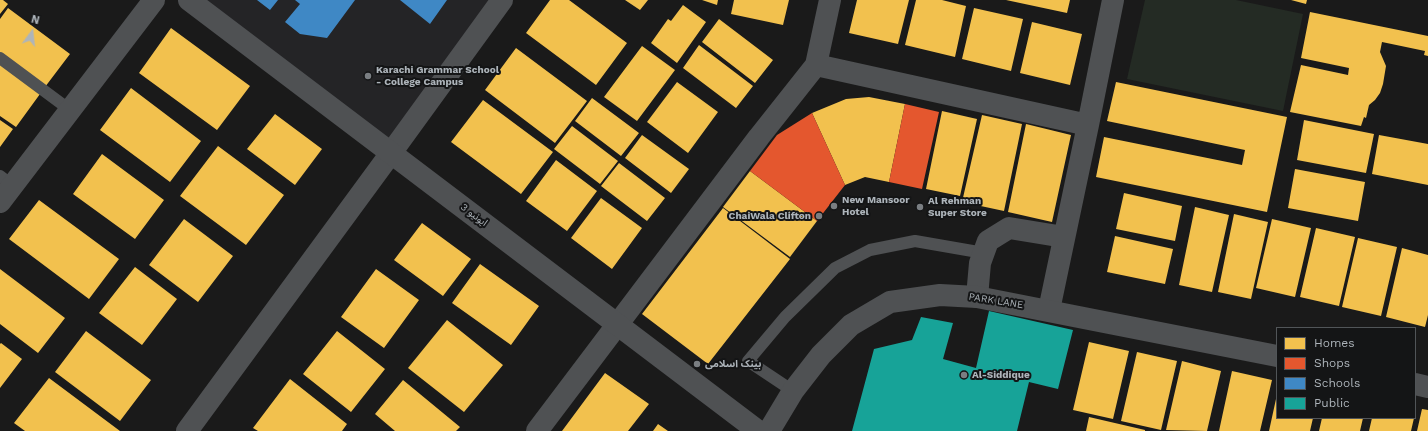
<!DOCTYPE html>
<meta charset="utf-8">
<style>
body{margin:0}
#map{position:relative;width:1428px;height:431px;overflow:hidden;background:#1a1a1a;font-family:"Work Sans",sans-serif}
canvas{display:block}
.legend{position:absolute;left:1276px;top:327px;width:140px;height:92px;box-sizing:border-box;background:#141516;border:1px solid #515558;margin:0;padding:5px 7px;list-style:none;font-size:12px;color:#adb4ba}
.legend li{display:flex;align-items:center;gap:8px;height:20px}
.legend b{width:20px;border:1px solid #515558}
.north{position:absolute;left:12px;top:12px;width:40px;height:40px;-webkit-text-stroke:3px #141516;paint-order:stroke;rotate:15deg;font-size:11px;font-weight:700;line-height:16px;text-align:center;color:#adb4ba}
.north::after{content:'';display:block;margin:auto;width:14px;height:18px;background:#adb4ba;clip-path:polygon(50% 0,100% 100%,50% 72%,0 100%)}
</style>
<div id="map">
<canvas width="1428" height="431"></canvas>
<ul class="legend">
<li><b style="height:11px;background:#f2c14e"></b>Homes</li>
<li><b style="height:11px;background:#e4572e"></b>Shops</li>
<li><b style="height:11px;background:#3f88c5"></b>Schools</li>
<li><b style="height:11px;background:#17a398"></b>Public</li>
</ul>
<div class="north">N</div>
</div>
<script>
const g = document.querySelector('canvas').getContext('2d');
g.lineJoin = 'round';
function fill(path, color) { g.fillStyle = color; g.fill(path, 'evenodd'); }
function trace(path, color, width, dash) { g.strokeStyle = color; g.lineWidth = width; g.lineCap = dash ? 'butt' : 'round'; g.setLineDash(dash || []); g.stroke(path); }
function drawText(font, color, halo, rows, align = 'center') {
  g.font = font + ' "Work Sans","Noto Sans Arabic",sans-serif'; g.lineWidth = 4; g.setLineDash([]); g.textBaseline = 'middle'; g.strokeStyle = halo; g.fillStyle = color; for (const [text, x, y, turn = 0] of rows) {
    g.save(); g.translate(x, y); g.rotate((+turn || 0) * Math.PI / 180); g.textAlign = isNaN(turn) ? turn : align; if (halo) g.strokeText(text, 0, 0); g.fillText(text, 0, 0); g.restore();
  }
}
fill(new Path2D(`
 M 187,0 L 502,0 L 391,153 Z`), '#242426');
fill(new Path2D(`
 M 1145,0 L 1236,0 L 1303,14 L 1283,111 L 1127,79 Z`), '#242b24');
fill(new Path2D(`
 M 0,0 L 3,0 L 8,4 L 0,14 Z
 M 550,0 L 569,0 L 627,43 L 596,85 L 526,33 Z
 M 625,0 L 648,0 L 640,10 Z
 M 702,0 L 718,0 L 717,5 Z
 M 734,0 L 789,0 L 783,25 L 731,14 Z
 M 857,0 L 909,0 L 898,44 L 849,33 Z
 M 916,0 L 942,0 L 966,6 L 955,57 L 905,45 Z
 M 1006,0 L 1070,0 L 1067,13 Z
 M 1291,0 L 1307,0 L 1306,4 Z
 M 683,5 L 706,22 L 677,63 L 651,43 L 668,19 L 671,21 Z
 M 8,8 L 70,54 L 45,87 L 0,53 L 0,19 Z
 M 974,8 L 1023,19 L 1011,71 L 962,59 Z
 M 1310,12 L 1428,36 L 1428,56 L 1424,55 L 1425,51 L 1382,42 L 1380,52 L 1386,66 L 1383,84 L 1380,93 L 1375,100 L 1369,105 L 1366,118 L 1364,117 L 1361,126 L 1290,112 L 1301,65 L 1348,75 L 1349,68 L 1301,58 Z
 M 719,19 L 773,60 L 755,83 L 702,42 Z
 M 1032,22 L 1082,34 L 1070,85 L 1020,73 Z
 M 171,28 L 250,86 L 217,130 L 139,73 Z
 M 699,45 L 753,86 L 736,108 L 683,68 Z
 M 642,46 L 675,70 L 637,121 L 604,97 Z
 M 516,48 L 587,101 L 555,143 L 485,90 Z
 M 0,64 L 40,94 L 16,127 L 0,116 Z
 M 677,82 L 718,112 L 688,153 L 647,122 Z
 M 1116,82 L 1287,117 L 1267,212 L 1096,177 L 1104,137 L 1242,165 L 1245,150 L 1107,121 Z
 M 131,88 L 201,141 L 170,182 L 100,130 Z
 M 869,97 L 905,104 L 889,182 L 865,177 L 845,185 L 812,113 L 846,99 Z
 M 592,98 L 639,133 L 621,156 L 575,121 Z
 M 483,100 L 553,152 L 521,194 L 451,142 Z
 M 942,111 L 977,119 L 960,196 L 926,189 Z
 M 275,114 L 322,149 L 295,185 L 247,149 Z
 M 982,115 L 1022,124 L 1004,211 L 962,202 Z
 M 0,120 L 13,129 L 0,147 Z
 M 1304,120 L 1374,134 L 1366,173 L 1297,160 Z
 M 1026,124 L 1071,135 L 1052,222 L 1008,212 Z
 M 572,126 L 618,161 L 600,184 L 554,149 Z
 M 642,135 L 689,169 L 671,193 L 625,158 Z
 M 1379,135 L 1428,144 L 1428,185 L 1372,174 Z
 M 218,146 L 284,195 L 246,245 L 180,196 Z
 M 102,154 L 164,200 L 135,239 L 73,194 Z
 M 556,160 L 597,191 L 567,231 L 526,201 Z
 M 619,163 L 665,198 L 647,221 L 601,186 Z
 M 1295,169 L 1365,182 L 1358,221 L 1288,208 Z
 M 750,171 L 817,221 L 790,257 L 723,207 Z
 M 1124,193 L 1182,206 L 1175,241 L 1116,229 Z
 M 601,198 L 642,228 L 612,269 L 571,238 Z
 M 39,200 L 119,259 L 89,299 L 9,239 Z
 M 1195,207 L 1229,215 L 1212,292 L 1179,285 Z
 M 723,208 L 790,259 L 708,364 L 642,314 Z
 M 1234,214 L 1268,222 L 1251,299 L 1218,292 Z
 M 184,219 L 233,256 L 198,302 L 149,265 Z
 M 1272,219 L 1311,228 L 1295,297 L 1256,288 Z
 M 422,223 L 471,259 L 443,296 L 394,260 Z
 M 1316,228 L 1355,237 L 1339,306 L 1300,297 Z
 M 1115,236 L 1173,249 L 1165,284 L 1107,272 Z
 M 1358,238 L 1397,247 L 1381,316 L 1342,307 Z
 M 1402,248 L 1428,255 L 1428,315 L 1425,327 L 1386,317 Z
 M 480,264 L 539,306 L 511,345 L 452,303 Z
 M 135,267 L 177,299 L 142,345 L 99,313 Z
 M 0,269 L 65,318 L 38,353 L 0,324 Z
 M 376,269 L 419,300 L 384,348 L 341,317 Z
 M 447,320 L 503,365 L 464,412 L 408,368 Z
 M 86,331 L 151,380 L 120,421 L 55,372 Z
 M 337,331 L 385,369 L 351,412 L 303,374 Z
 M 1089,342 L 1129,351 L 1113,419 L 1073,410 Z
 M 1,343 L 22,359 L 0,388 L 0,344 Z
 M 1137,352 L 1177,361 L 1161,430 L 1121,421 Z
 M 1182,361 L 1221,371 L 1207,431 L 1166,430 Z
 M 1232,371 L 1272,380 L 1260,431 L 1219,431 Z
 M 605,373 L 649,404 L 628,431 L 562,431 Z
 M 49,378 L 120,431 L 25,431 L 14,423 Z
 M 290,379 L 347,424 L 342,431 L 258,431 L 253,428 Z
 M 403,380 L 460,427 L 456,431 L 395,431 L 375,414 Z
 M 1276,399 L 1277,418 L 1313,418 L 1310,431 L 1269,431 Z
 M 1422,409 L 1428,410 L 1428,431 L 1417,431 Z
 M 1089,417 L 1145,430 L 1145,431 L 1086,431 Z
 M 1322,418 L 1363,418 L 1360,431 L 1319,431 Z
 M 1372,418 L 1414,418 L 1411,431 L 1369,431 Z
 M 658,424 L 668,431 L 653,431 Z`), '#f2c14e');
fill(new Path2D(`
 M 905,104 L 939,112 L 922,189 L 889,182 Z
 M 812,113 L 845,185 L 817,221 L 750,171 L 777,135 Z`), '#e4572e');
fill(new Path2D(`
 M 257,0 L 278,0 L 270,10 Z
 M 295,0 L 355,0 L 327,38 L 300,34 L 285,22 L 300,4 Z
 M 400,0 L 447,0 L 430,24 Z`), '#3f88c5');
fill(new Path2D(`
 M 989,311 L 1073,330 L 1058,389 L 1029,382 L 1017,431 L 852,431 L 874,349 L 912,340 L 921,317 L 953,323 L 943,359 L 976,368 Z`), '#17a398');
trace(new Path2D(`
 M 0,58 L 70,110
 M 0,176 L 13,186
 M 793,391 L 748,361 L 785,317 L 835,268 L 870,250 L 915,241 L 984,253`), '#4f5153', 12);
trace(new Path2D(`
 M 816,65 L 1088,125
 M 0,202 L 154,0
 M 977,297 L 980,263 L 988,241 L 1009,228 L 1064,237
 M 1049,310 L 1088,125 L 1113,0
 M 187,431 L 391,153 L 502,0
 M 537,431 L 759,137 L 816,65 L 830,0`), '#4f5153', 22);
trace(new Path2D(`
 M 189,0 L 758,431
 M 1415,384 L 1428,387
 M 769,431 L 793,391 L 821,355 L 851,325 L 890,302 L 940,295 L 977,297 L 1277,356`), '#4f5153', 22);
for (const [x, y, r, color] of [
 [368,76,4,"#7a7e82"],
 [834,206,4,"#7a7e82"],
 [920,207,4,"#7a7e82"],
 [819,216,4,"#7a7e82"],
 [697,364,4,"#7a7e82"],
 [964,375,4,"#7a7e82"]
]) { const dot = new Path2D(); dot.arc(x, y, r, 0, 2 * Math.PI); g.fillStyle = color; g.fill(dot); trace(dot, '#141516', 1.5); }
drawText('bold 10px', '#adb4ba', '#141516', [
 ["Karachi Grammar School",376,70],
 ["- College Campus",376,82],
 ["New Mansoor",842,200],
 ["Hotel",842,212],
 ["Al Rehman",928,201],
 ["Super Store",928,213],
 ["ChaiWala Clifton",811,216,"right"],
 ["بینک اسلامی",705,364],
 ["Al-Siddique",972,375]
], 'left');
drawText('10px', '#adb4ba', '#141516', [
 ["ایونیو 3",474,215,37],
 ["PARK LANE",996,301,9]
]);
</script>
